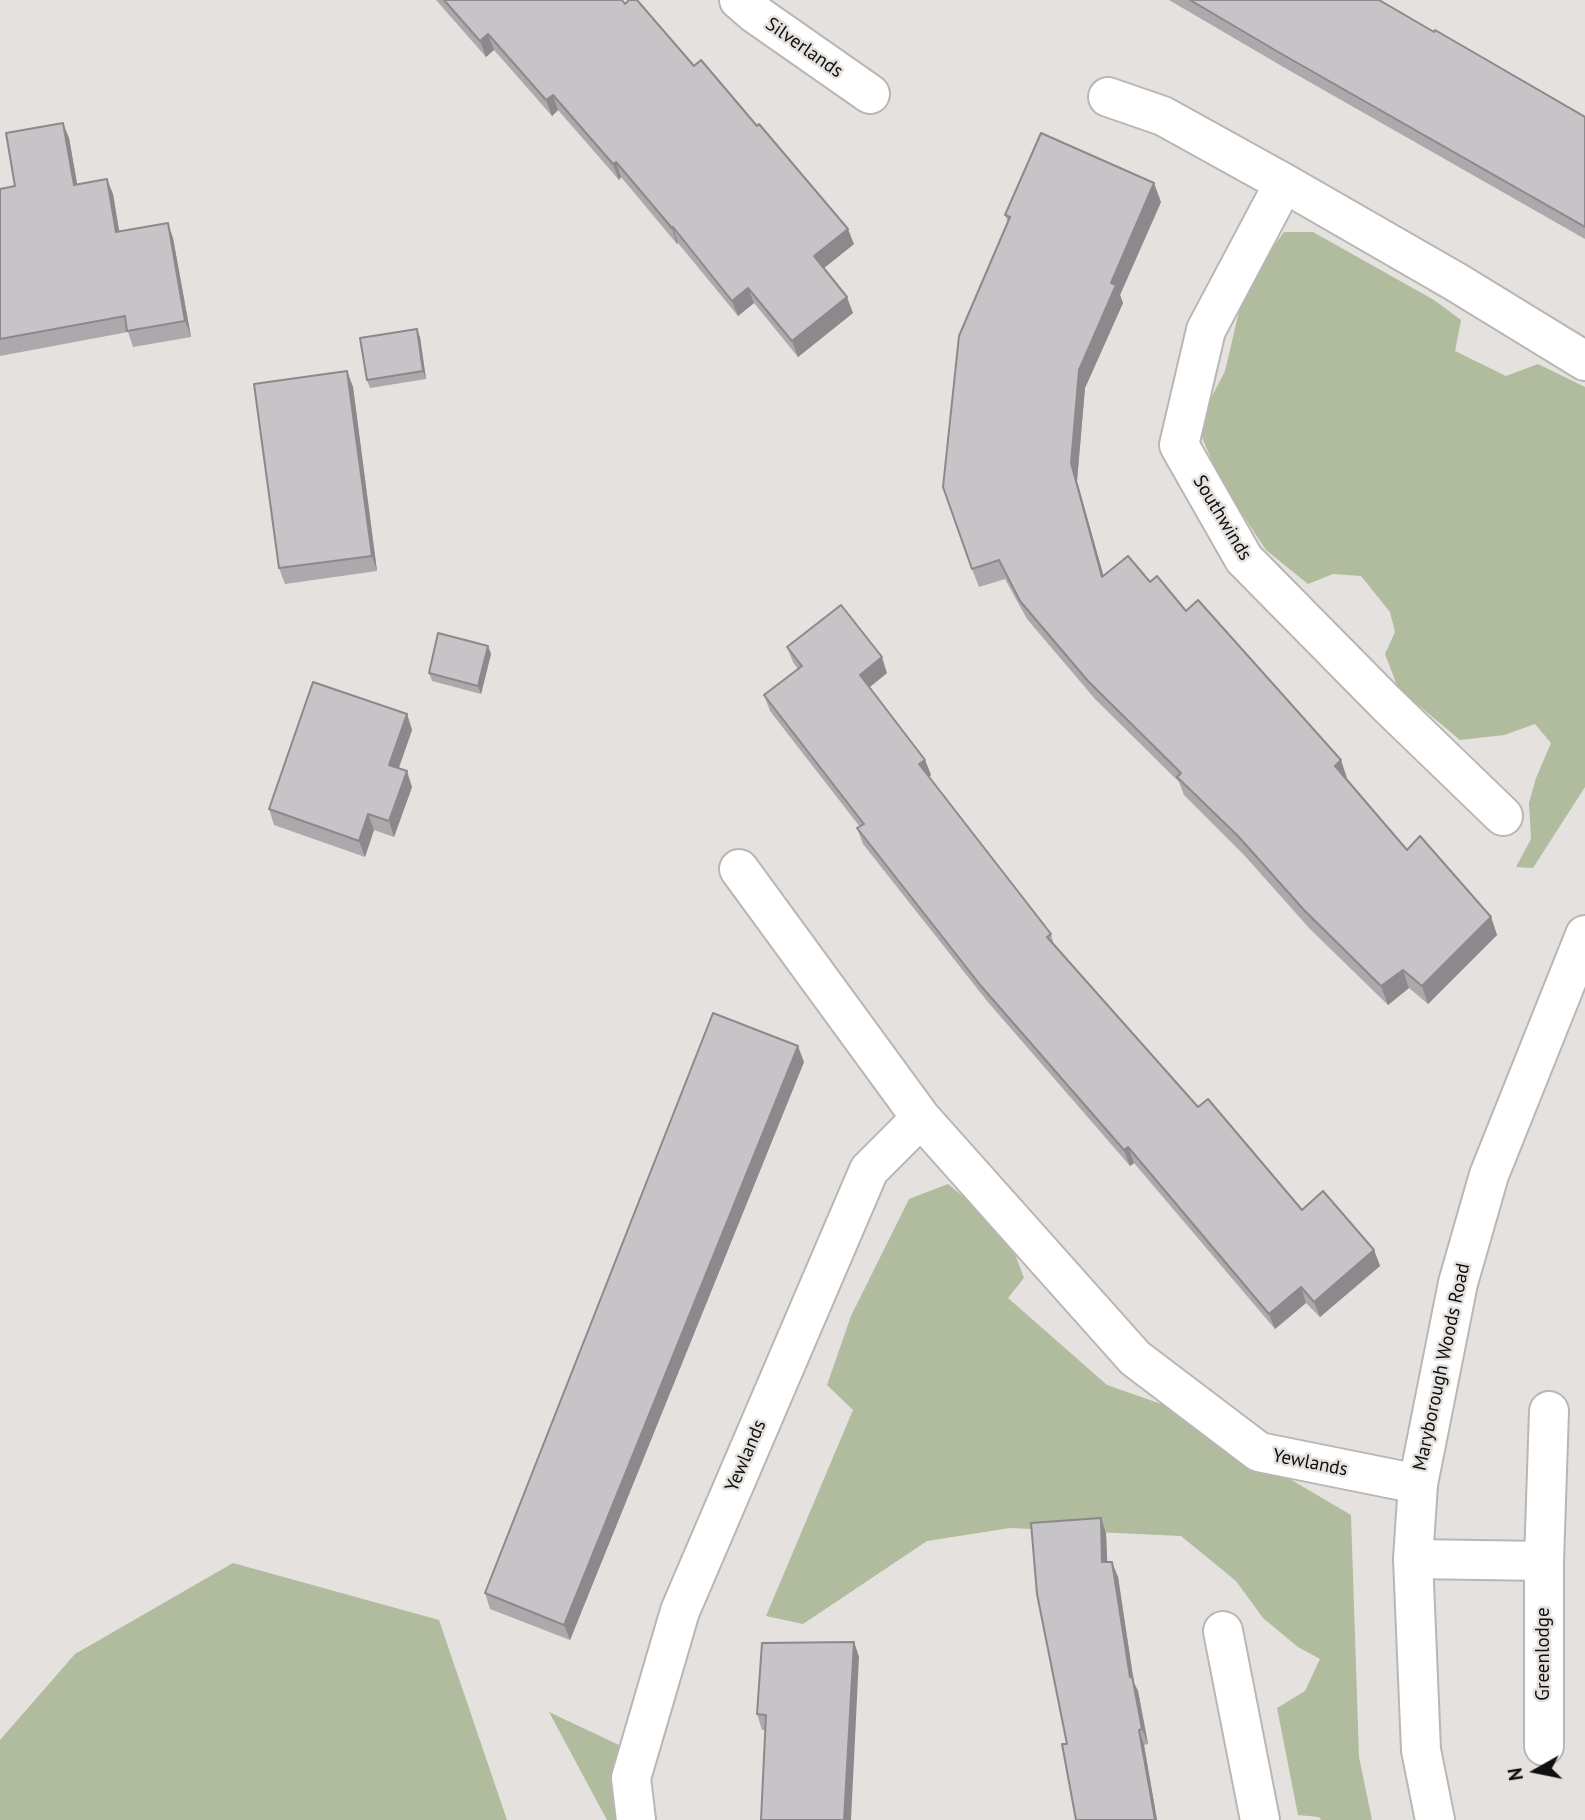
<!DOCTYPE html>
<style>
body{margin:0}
#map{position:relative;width:1585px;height:1820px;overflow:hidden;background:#e4e1de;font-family:"PT Sans",sans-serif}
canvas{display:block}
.north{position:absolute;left:1501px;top:1736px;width:70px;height:70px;-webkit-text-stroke:5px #e4e1de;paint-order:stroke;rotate:261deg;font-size:19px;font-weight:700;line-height:28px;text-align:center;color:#0f0f0e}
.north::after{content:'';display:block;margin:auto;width:24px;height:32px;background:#0f0f0e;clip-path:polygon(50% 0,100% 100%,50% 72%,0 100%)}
</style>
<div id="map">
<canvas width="1585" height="1820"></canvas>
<div class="north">N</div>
</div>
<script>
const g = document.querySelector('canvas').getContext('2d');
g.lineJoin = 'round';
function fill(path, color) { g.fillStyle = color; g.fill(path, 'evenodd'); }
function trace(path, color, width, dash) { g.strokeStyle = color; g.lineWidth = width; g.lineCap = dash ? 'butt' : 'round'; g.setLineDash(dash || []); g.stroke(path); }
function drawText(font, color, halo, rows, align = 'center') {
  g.font = font + ' "PT Sans",sans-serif'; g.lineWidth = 5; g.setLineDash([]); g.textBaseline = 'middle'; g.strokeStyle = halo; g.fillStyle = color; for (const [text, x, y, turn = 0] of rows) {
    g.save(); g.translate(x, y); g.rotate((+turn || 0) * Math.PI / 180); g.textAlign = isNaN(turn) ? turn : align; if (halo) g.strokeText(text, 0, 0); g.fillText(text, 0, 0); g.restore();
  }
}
fill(new Path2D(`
 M 1284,232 L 1313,232 L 1434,300 L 1461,320 L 1455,351 L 1506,376 L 1538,364 L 1585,387 L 1585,787 L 1533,868 L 1516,867 L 1531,839 L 1529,803 L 1536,778 L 1551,743 L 1535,724 L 1504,735 L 1460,740 L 1398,688 L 1385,654 L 1395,632 L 1390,612 L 1361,576 L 1333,574 L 1308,584 L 1266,550 L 1221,482 L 1201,435 L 1205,410 L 1225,371 L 1245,286 Z
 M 948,1184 L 1007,1233 L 1024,1278 L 1008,1298 L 1107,1385 L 1164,1405 L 1351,1515 L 1359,1757 L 1372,1820 L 1321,1820 L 1319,1817 L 1298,1815 L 1277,1708 L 1305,1691 L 1320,1659 L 1298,1647 L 1263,1618 L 1236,1581 L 1181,1536 L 1010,1528 L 927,1541 L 803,1624 L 766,1616 L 853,1410 L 827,1385 L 851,1316 L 909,1199 Z
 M 233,1563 L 439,1620 L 507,1820 L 0,1820 L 0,1740 L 75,1654 Z
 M 549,1712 L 619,1745 L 628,1754 L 622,1820 L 607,1820 Z`), '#b1bb9d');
const street = new Path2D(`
 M 739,0 L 754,13 L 870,94
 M 1108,97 L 1163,116 L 1284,183 L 1456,282 L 1585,361
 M 1284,183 L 1206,330 L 1179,445 L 1244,559 L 1386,703 L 1503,816
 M 739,869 L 921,1118 L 1135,1358 L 1259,1452 L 1418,1484
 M 1413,1559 L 1544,1561
 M 1223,1631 L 1260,1820
 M 1544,1746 L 1544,1561 L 1549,1411
 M 636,1820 L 631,1778 L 680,1611 L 869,1170 L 921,1118`);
const secondary = new Path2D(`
 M 1435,1820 L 1421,1750 L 1413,1559 L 1418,1484 L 1458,1283 L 1489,1175 L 1585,935`);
trace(street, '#b9b6b3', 42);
trace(secondary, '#b9b6b3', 42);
trace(street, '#fff', 38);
trace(secondary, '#fff', 38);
fill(new Path2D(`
 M 436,0 L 622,0 L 694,66 L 854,244 L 824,268 L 853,313 L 798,357 L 754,303 L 738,316 L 678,243 L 677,244 L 621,177 L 619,180 L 558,110 L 552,116 L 494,50 L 486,57 Z
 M 1169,0 L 1379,0 L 1585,117 L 1585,239 L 1285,68 Z
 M 69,138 L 77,184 L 113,194 L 119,231 L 173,238 L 191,337 L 133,347 L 128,332 L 0,356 L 0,189 L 15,186 Z
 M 1161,202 L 1120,295 L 1123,303 L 1085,388 L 1077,481 L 1103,576 L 1150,582 L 1186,611 L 1347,778 L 1346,780 L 1407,850 L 1491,917 L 1497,935 L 1428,1004 L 1409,988 L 1388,1005 L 1310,929 L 1244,855 L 1184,795 L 1179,782 L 1095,699 L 1027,619 L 1005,579 L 979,587 L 972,569 L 1008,222 L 1005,215 Z
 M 420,337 L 426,379 L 370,388 L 367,380 Z
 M 347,371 L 353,387 L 377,571 L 285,584 L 279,568 Z
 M 488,646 L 491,654 L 481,694 L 432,681 L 429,673 Z
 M 787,647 L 887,673 L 870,687 L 925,760 L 931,775 L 929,777 L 1051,934 L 1054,945 L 1198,1107 L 1302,1210 L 1374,1250 L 1380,1266 L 1320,1317 L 1306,1303 L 1275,1329 L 1134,1163 L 1130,1166 L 987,1001 L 863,844 L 857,828 L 860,827 L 770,711 L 764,695 L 798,669 L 793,662 Z
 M 407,714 L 412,730 L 399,768 L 412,787 L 394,837 L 374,830 L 365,857 L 274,825 L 269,809 Z
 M 804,1062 L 570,1640 L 490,1609 L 485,1593 Z
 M 1101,1518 L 1106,1533 L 1107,1562 L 1118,1577 L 1134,1683 L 1138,1691 L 1148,1744 L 1144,1745 L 1157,1820 L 1076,1820 Z
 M 854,1642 L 859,1657 L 766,1730 L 762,1730 L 757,1714 Z`), '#aba9ab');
fill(new Path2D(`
 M 488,34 L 494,50 L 486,57 L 480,41 Z
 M 553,95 L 558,110 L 552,116 L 546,100 Z
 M 63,123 L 69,138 L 80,200 L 74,185 Z
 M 616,162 L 621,177 L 619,180 L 613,164 Z
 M 107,179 L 113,194 L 122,248 L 116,232 Z
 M 1154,183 L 1161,202 L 1120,295 L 1123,303 L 1085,388 L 1077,481 L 1109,595 L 1102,577 L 1071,463 L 1079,370 L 1111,283 Z
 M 168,223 L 173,238 L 191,337 L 185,321 Z
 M 673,227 L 678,243 L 677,244 L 672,228 Z
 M 848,229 L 854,244 L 819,272 L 814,256 Z
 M 748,288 L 754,303 L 738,316 L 732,301 Z
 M 847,297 L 853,313 L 798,357 L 792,341 Z
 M 417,329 L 420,337 L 426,379 L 423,371 Z
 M 347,371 L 353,387 L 377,571 L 372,556 Z
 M 488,646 L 491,654 L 481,694 L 478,686 Z
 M 882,657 L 887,673 L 866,690 L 860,675 Z
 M 407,714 L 412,730 L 394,781 L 389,765 Z
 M 925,760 L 931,775 L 925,780 L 919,764 Z
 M 1341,760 L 1347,778 L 1341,784 L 1335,766 Z
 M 407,771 L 412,787 L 394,837 L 389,821 Z
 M 368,814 L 374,830 L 365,857 L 359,841 Z
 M 1491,917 L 1497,935 L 1428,1004 L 1422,986 Z
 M 1403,970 L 1409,988 L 1388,1005 L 1381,986 Z
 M 798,1046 L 804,1062 L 570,1640 L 564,1625 Z
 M 1128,1147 L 1134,1163 L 1130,1166 L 1124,1150 Z
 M 1374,1250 L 1380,1266 L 1320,1317 L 1314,1302 Z
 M 1301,1287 L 1306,1303 L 1275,1329 L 1269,1314 Z
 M 1101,1518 L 1106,1533 L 1108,1577 L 1102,1562 Z
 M 1112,1562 L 1118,1577 L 1134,1683 L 1138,1691 L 1148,1744 L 1142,1729 L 1130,1677 Z
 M 854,1642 L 859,1657 L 851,1820 L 844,1820 Z
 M 1139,1730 L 1144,1745 L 1157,1820 L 1155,1820 Z`), '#8b898b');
const building = new Path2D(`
 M 444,0 L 622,0 L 625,4 L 629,0 L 637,0 L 694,66 L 701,60 L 757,126 L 759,124 L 848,229 L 814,256 L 847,297 L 792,341 L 748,288 L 732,301 L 673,227 L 672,228 L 616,162 L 613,164 L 553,95 L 546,100 L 488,34 L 480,41 Z
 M 1190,0 L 1379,0 L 1434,32 L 1435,30 L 1585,117 L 1585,227 L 1280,53 Z
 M 63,123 L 74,185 L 107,179 L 116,232 L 168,223 L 185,321 L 127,331 L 125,316 L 0,339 L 0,189 L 15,186 L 6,133 Z
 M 1041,133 L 1154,183 L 1111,283 L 1116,285 L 1079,370 L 1071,463 L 1102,577 L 1128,556 L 1150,582 L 1157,576 L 1186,611 L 1198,600 L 1341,760 L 1335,766 L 1407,850 L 1420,836 L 1491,917 L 1422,986 L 1403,970 L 1381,986 L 1304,910 L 1238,836 L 1177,777 L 1181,773 L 1088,681 L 1020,601 L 999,560 L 972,569 L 943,487 L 959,336 L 1010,217 L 1005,215 Z
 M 417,329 L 423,371 L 367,380 L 360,338 Z
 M 347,371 L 372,556 L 279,568 L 254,384 Z
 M 841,605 L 882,657 L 860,675 L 925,760 L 919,764 L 1051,934 L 1047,937 L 1198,1107 L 1208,1099 L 1302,1210 L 1323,1191 L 1374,1250 L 1314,1302 L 1301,1287 L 1269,1314 L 1128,1147 L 1124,1150 L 981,986 L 857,828 L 864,824 L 764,695 L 802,666 L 787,647 Z
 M 438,633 L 488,646 L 478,686 L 429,673 Z
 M 313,682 L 407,714 L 389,765 L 407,771 L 389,821 L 368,814 L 359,841 L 269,809 Z
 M 713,1013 L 798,1046 L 564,1625 L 485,1593 Z
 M 1101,1518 L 1102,1562 L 1112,1562 L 1130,1677 L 1132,1676 L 1142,1729 L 1139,1730 L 1155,1820 L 1076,1820 L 1062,1744 L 1067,1744 L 1037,1594 L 1031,1523 Z
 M 854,1642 L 844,1820 L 761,1820 L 766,1715 L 757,1714 L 762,1643 Z`);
fill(building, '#c7c4c7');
trace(building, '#8b898b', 2);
drawText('19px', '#0f0f0e', '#e4e1de', [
 ["Silverlands",804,48,35],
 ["Southwinds",1222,518,59],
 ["Maryborough Woods Road",1442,1367,-78],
 ["Yewlands",746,1456,-67],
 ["Yewlands",1310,1463,11],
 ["Greenlodge",1544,1654,-90]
]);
</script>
